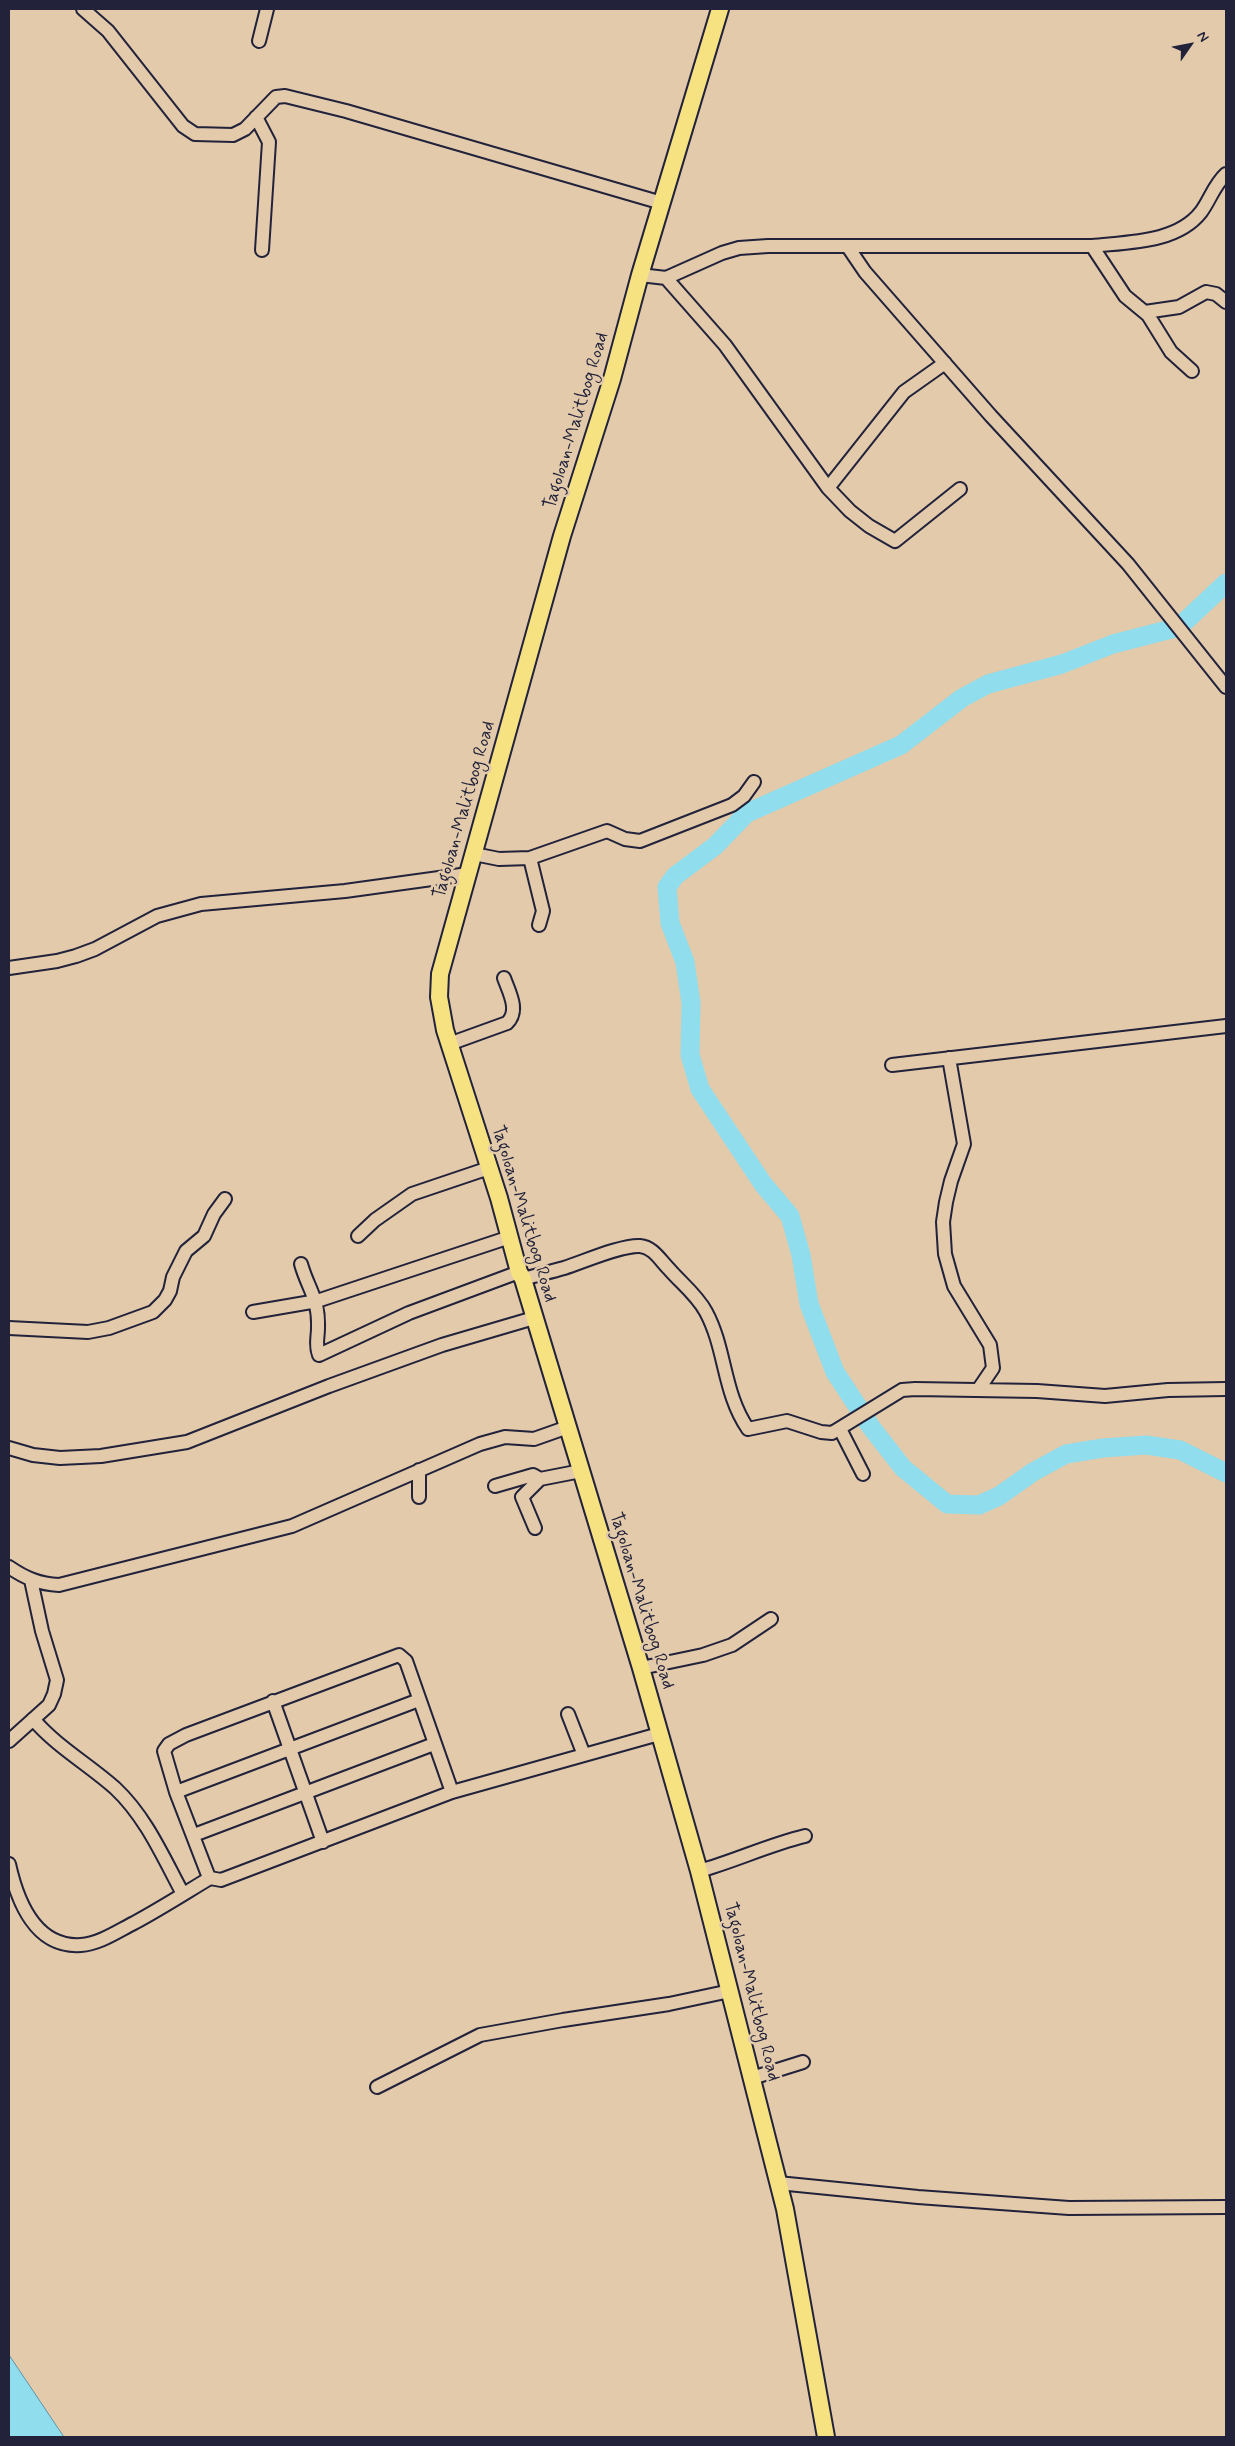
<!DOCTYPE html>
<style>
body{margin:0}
#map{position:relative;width:1235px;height:2446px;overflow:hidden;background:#e2caab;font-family:Mynerve,sans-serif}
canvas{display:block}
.frame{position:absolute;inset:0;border:10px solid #22223b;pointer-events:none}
.north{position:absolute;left:1165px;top:20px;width:50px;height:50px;-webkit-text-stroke:4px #e2caab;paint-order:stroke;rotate:57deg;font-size:14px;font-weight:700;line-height:20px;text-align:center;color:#22223b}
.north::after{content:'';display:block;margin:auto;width:18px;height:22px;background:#22223b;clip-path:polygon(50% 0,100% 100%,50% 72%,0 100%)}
</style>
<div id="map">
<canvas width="1235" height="2446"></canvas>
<div class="frame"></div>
<div class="north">N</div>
</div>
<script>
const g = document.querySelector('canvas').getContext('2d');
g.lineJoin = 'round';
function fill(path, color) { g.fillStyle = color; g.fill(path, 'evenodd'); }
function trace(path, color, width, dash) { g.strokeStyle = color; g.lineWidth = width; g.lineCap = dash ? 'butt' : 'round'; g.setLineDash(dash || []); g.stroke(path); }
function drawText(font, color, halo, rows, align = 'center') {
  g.font = font + ' Mynerve,sans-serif'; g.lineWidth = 5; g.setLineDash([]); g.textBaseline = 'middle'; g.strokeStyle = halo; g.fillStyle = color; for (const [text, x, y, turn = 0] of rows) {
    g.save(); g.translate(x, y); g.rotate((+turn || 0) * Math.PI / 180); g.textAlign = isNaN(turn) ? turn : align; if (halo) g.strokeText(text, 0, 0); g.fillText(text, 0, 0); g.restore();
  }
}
const water = new Path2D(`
 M 9,2355 L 64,2437 L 9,2437 Z`);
fill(water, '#8fdded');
trace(water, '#6392a6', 1);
trace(new Path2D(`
 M 1226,583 L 1179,627 L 1113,644 L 1062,664 L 988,684 L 962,698 L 901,745 L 747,813 L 715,846 L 675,876 L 667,887 L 670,923 L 685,962 L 691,1003 L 690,1055 L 700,1089 L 763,1184 L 790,1216 L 801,1255 L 809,1304 L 835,1372 L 871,1427 L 903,1468 L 947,1504 L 979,1505 L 999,1496 L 1033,1472 L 1066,1454 L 1103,1448 L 1146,1445 L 1180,1450 L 1226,1473`), '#8fdded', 19);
const minor = new Path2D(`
 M 83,9 L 108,31 L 183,126 L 195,134 L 233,135 L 245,129 L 276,97 L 285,96 L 346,111 L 662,203
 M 259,41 L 267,9
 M 256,117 L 269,142 L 262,250
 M 1092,246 L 1125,296 L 1148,315 L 1171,352 L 1192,371
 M 848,247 L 865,272 L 991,416 L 1128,564 L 1226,687
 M 640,275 L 666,278 L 722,253 L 739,248 L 768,246 L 1092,246 C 1128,242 1177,243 1201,212 C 1210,200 1214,185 1226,174
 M 666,278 L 725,345 L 828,488 L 850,511 L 869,526 L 895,541 L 960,489
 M 1145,312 L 1179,307 L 1206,292 L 1216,294 L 1226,302
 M 828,488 L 904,392 L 945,363
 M 474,854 L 499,859 L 530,858 L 607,831 L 625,839 L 640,841 L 732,805 L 744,796 L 754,782
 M 530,858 L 543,911 L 539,925
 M 9,968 L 57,961 L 76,956 L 95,949 L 157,916 L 201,904 L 345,891 L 468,874
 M 449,1044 L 507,1023 C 520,1011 509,992 504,978
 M 949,1058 L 964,1144 L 951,1181 L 946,1202 L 943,1222 L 945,1254 L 954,1286 L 990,1345 L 993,1368 L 978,1390
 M 892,1065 L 1226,1026
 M 358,1236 L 375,1220 L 412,1194 L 489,1168
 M 301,1264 C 308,1289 319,1298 318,1328 C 318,1338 315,1345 319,1355 L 409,1313 L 519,1272
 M 523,1279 C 537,1275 550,1272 564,1268 C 583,1262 621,1245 640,1246 C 653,1247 660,1260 669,1269 C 681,1283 697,1295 706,1312 C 726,1349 723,1393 748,1429 L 787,1421 L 821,1432 L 832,1433 L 902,1390 L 915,1389 L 1037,1391 L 1105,1396 L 1168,1390 L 1226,1389
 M 253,1312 L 317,1301 L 510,1237
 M 9,1328 L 88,1332 L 109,1328 L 153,1312 L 165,1300 L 170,1291 L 173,1277 L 186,1251 L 204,1236 L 214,1214 L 225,1199
 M 840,1429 L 863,1474
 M 9,1448 L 33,1455 L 60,1458 L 101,1456 L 187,1442 L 329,1386 L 442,1345 L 534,1318
 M 419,1470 L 419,1497
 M 495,1486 L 533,1475 L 540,1479
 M 535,1528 L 522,1497 L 540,1479 L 581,1471
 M 9,1567 C 25,1578 39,1584 59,1585 L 292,1526 L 480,1444 L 505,1437 L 534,1439 L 568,1427
 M 641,1668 L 703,1655 L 732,1645 L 771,1619
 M 273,1701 L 323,1842
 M 568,1714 L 584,1755
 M 33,1719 C 57,1747 88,1764 115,1788 C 146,1817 163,1857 183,1894
 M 9,1741 L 49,1705 L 54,1694 L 57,1680 L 42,1631 L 31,1580
 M 176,1792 L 419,1700
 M 452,1792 L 406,1661 L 399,1655 L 186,1735 L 169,1744 L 164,1751 L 176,1792 L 208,1875 L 210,1878 L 221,1880 L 452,1792 L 659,1734
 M 194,1835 L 434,1744
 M 9,1864 C 17,1900 35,1948 81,1945 C 99,1944 118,1931 134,1923 C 160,1909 185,1893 210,1878
 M 699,1871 C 735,1861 768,1845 805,1836
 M 752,2078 L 803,2062
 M 377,2087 L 480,2035 L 563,2020 L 669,2004 L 730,1991
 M 778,2183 L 918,2197 L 1069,2208 L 1226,2207`);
const major = new Path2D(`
 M 720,9 L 640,275 L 612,379 L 562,536 L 440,974 L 439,997 L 445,1030 L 499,1198 L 519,1272 L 523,1279 L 641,1668 L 699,1871 L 785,2209 L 826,2437`);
trace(minor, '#22223b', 16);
trace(major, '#22223b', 20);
trace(minor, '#e2caab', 12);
trace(major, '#f7e281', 16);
drawText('18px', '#22223b', '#e2caab', [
 ["Tagoloan-Malitbog Road",577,421,-73],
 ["Tagoloan-Malitbog Road",465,810,-74],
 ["Tagoloan-Malitbog Road",523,1214,73],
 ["Tagoloan-Malitbog Road",641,1601,73],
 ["Tagoloan-Malitbog Road",751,1992,76]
]);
</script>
